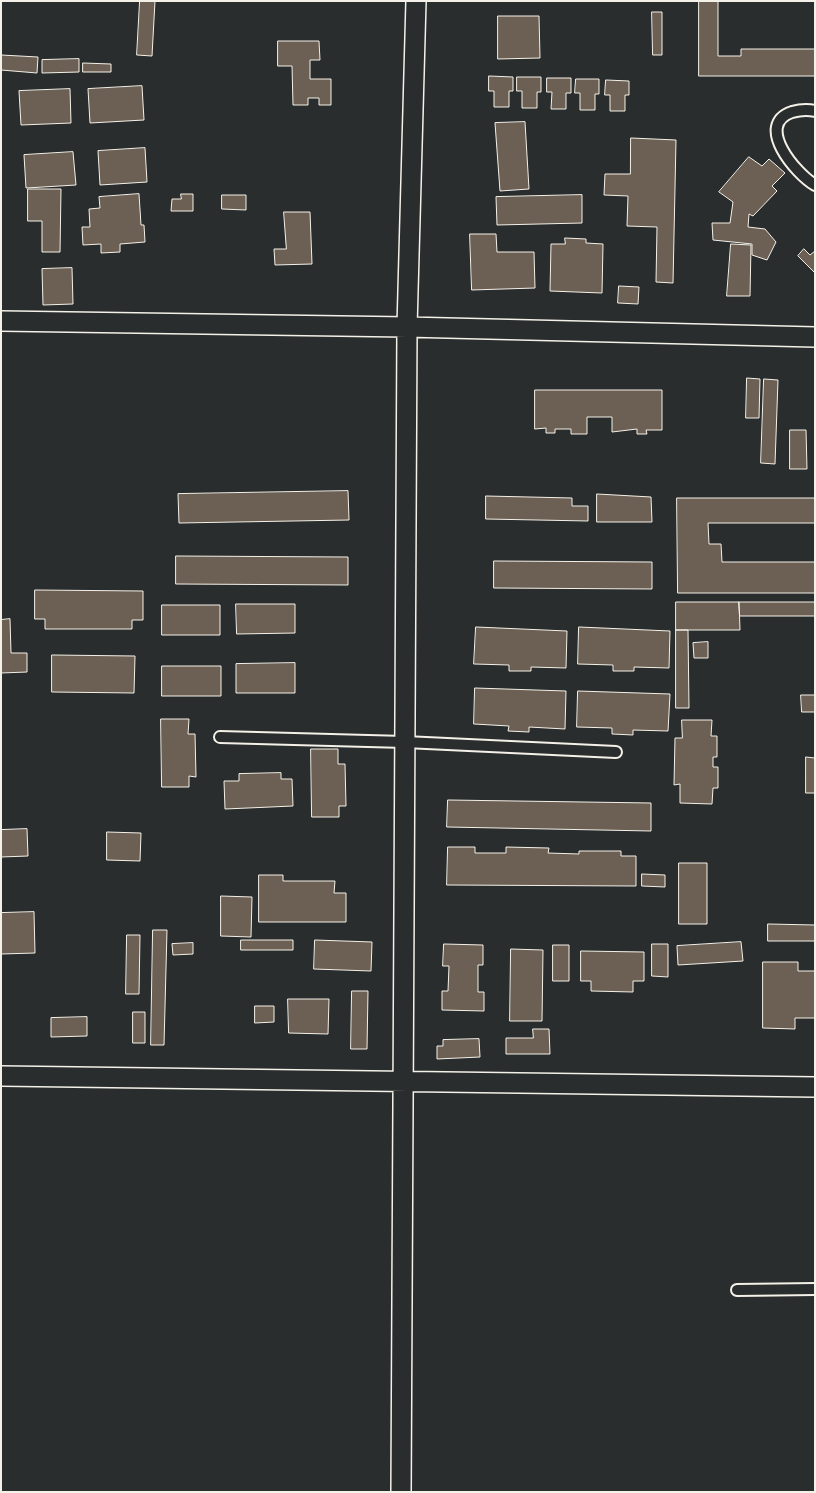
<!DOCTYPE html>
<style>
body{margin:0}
#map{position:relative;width:816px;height:1493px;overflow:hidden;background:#2a2d2e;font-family:"Architects Daughter",sans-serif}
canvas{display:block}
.frame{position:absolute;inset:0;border:2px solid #f4f1e8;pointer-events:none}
</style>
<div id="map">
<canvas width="816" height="1493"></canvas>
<div class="frame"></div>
</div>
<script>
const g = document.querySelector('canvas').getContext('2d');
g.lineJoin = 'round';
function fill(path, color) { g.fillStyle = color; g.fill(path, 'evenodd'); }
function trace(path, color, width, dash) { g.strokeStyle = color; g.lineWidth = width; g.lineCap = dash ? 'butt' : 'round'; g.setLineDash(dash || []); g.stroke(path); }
const building = new Path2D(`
 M 140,1 L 155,1 L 152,56 L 137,55 Z
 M 699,1 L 718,1 L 718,56 L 741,56 L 741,49 L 815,49 L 815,76 L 699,76 Z
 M 652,12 L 662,12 L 662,55 L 653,55 Z
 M 498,16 L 539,16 L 540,58 L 498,59 Z
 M 278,41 L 319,41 L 320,60 L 310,60 L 310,79 L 331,79 L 331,105 L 319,105 L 319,98 L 308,98 L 308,105 L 293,105 L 292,66 L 278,66 Z
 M 1,55 L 38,57 L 37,73 L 1,70 Z
 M 79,59 L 79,72 L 42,73 L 42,60 Z
 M 83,63 L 111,64 L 111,72 L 83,72 Z
 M 489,76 L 513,77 L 513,91 L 509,91 L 509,107 L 494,107 L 494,91 L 489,91 Z
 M 517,77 L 541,77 L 541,92 L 537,92 L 537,108 L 522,108 L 522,91 L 517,91 Z
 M 547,78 L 571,78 L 571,93 L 566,93 L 566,109 L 551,109 L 552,92 L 547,92 Z
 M 576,79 L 599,79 L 599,94 L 595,94 L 595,110 L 580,110 L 580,93 L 575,93 Z
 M 606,80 L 629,81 L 629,95 L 625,95 L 625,111 L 610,111 L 610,95 L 605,95 Z
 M 142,86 L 144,120 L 90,123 L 88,89 Z
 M 70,89 L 71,123 L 21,125 L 19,91 Z
 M 525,122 L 529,189 L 500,191 L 495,123 Z
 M 631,138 L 676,140 L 673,283 L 656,282 L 657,227 L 627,226 L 628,196 L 604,195 L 605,174 L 630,174 Z
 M 145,148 L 147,182 L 100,185 L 98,151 Z
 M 73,152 L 76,185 L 26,188 L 24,155 Z
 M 749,157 L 762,166 L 769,159 L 785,173 L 772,186 L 777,191 L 753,216 L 749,214 L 748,227 L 765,229 L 776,242 L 767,260 L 752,255 L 752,244 L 713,240 L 712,223 L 730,223 L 733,202 L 719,192 Z
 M 28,189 L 61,189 L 60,252 L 42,252 L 42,221 L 28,221 Z
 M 139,194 L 141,225 L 144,225 L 145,242 L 120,244 L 120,252 L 101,253 L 101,244 L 83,245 L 82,227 L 90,227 L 89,209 L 100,208 L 99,197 Z
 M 181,194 L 193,194 L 193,211 L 171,211 L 172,199 L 181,199 Z
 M 222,195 L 246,195 L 246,210 L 222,209 Z
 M 582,195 L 582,223 L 497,225 L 496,197 Z
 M 284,212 L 310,212 L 312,264 L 275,265 L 274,249 L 286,249 Z
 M 470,234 L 496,234 L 497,252 L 534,252 L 535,288 L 472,290 Z
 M 565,238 L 586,239 L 586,243 L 603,244 L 602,293 L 550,291 L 551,244 L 565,244 Z
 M 731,244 L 751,245 L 750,296 L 727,296 Z
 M 804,249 L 810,255 L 815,251 L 815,273 L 798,256 Z
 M 72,268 L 73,304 L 43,305 L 42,269 Z
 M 619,286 L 639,287 L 638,304 L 618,303 Z
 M 747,378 L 760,379 L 759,418 L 746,418 Z
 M 764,379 L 778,380 L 775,464 L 761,463 Z
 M 535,390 L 662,390 L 662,430 L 646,430 L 647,434 L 637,434 L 637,429 L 612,432 L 612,417 L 587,417 L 587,434 L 571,434 L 571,429 L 555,429 L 555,433 L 546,433 L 546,428 L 535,429 Z
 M 790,430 L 806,430 L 807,469 L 790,469 Z
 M 348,491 L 349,520 L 179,523 L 178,494 Z
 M 597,494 L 651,497 L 652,522 L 597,522 Z
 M 486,496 L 572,498 L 572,506 L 588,506 L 588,521 L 486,519 Z
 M 677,498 L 815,498 L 815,523 L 708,523 L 709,544 L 721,544 L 722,562 L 815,562 L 815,593 L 678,593 Z
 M 176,556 L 348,557 L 348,585 L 176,584 Z
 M 494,561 L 652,562 L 652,589 L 494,588 Z
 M 35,590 L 143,591 L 143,620 L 132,620 L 132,629 L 45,629 L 45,619 L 35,619 Z
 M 676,602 L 739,602 L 740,630 L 676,630 Z
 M 739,602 L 815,602 L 815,616 L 740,616 Z
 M 236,604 L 295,604 L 295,633 L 237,634 Z
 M 162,605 L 220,605 L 220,635 L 162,635 Z
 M 10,619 L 11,653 L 27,653 L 27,672 L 1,673 L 1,620 Z
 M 476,627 L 567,631 L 566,668 L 531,667 L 531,671 L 509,671 L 509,665 L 474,664 Z
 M 579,627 L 670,631 L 669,668 L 634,667 L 634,671 L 613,671 L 613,665 L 578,664 Z
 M 676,630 L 688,630 L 689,708 L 676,708 Z
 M 708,642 L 708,658 L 694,658 L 693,643 Z
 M 52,655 L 135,656 L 134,693 L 52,692 Z
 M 295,663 L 295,693 L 236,693 L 236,664 Z
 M 162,666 L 221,666 L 221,696 L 162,696 Z
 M 475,688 L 566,691 L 565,729 L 529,727 L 529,732 L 508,731 L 509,726 L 474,724 Z
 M 578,691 L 670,694 L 668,731 L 633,730 L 633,735 L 612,734 L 612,728 L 577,727 Z
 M 801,695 L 815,695 L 815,712 L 802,712 Z
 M 161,719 L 189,719 L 188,734 L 195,734 L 196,777 L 189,776 L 189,787 L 162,787 Z
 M 682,720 L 712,720 L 711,736 L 717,736 L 717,757 L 713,757 L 713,767 L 718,767 L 718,788 L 713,788 L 712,804 L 680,803 L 680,784 L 674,785 L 675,738 L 682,738 Z
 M 311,749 L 338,749 L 338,764 L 345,764 L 346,806 L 339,806 L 339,817 L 312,817 Z
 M 806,757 L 815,758 L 815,793 L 806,793 Z
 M 281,773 L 281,779 L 292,779 L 293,806 L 225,809 L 224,781 L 239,781 L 239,774 Z
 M 448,800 L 651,803 L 651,831 L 447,827 Z
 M 27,829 L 28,856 L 1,857 L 1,830 Z
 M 107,832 L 141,833 L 140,861 L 107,860 Z
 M 448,847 L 475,847 L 475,853 L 506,853 L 506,847 L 549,848 L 548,853 L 579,854 L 579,851 L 621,851 L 621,856 L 636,856 L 636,886 L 447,885 Z
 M 679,863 L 707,863 L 707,924 L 679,924 Z
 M 642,874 L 665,875 L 665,887 L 642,886 Z
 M 259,875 L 283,875 L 283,881 L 335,881 L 334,893 L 346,893 L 346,922 L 259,922 Z
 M 221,896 L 252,897 L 251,937 L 221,936 Z
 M 34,912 L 35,953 L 1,954 L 1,913 Z
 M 768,924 L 815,925 L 815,941 L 768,941 Z
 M 153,930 L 167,930 L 164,1045 L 151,1045 Z
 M 127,935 L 140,935 L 139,994 L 126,994 Z
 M 241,940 L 293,940 L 293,950 L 241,950 Z
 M 315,940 L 372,942 L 371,971 L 314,969 Z
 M 741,942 L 743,961 L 678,965 L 677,946 Z
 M 193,943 L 193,954 L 173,955 L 172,944 Z
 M 444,944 L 483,945 L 483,965 L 478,965 L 478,992 L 484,992 L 484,1011 L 442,1010 L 442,991 L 448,991 L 449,966 L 443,966 Z
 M 652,944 L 668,944 L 668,977 L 652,976 Z
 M 553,945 L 569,945 L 569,981 L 553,981 Z
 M 511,949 L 543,950 L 542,1021 L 510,1021 Z
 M 581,951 L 644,952 L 644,981 L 633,981 L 633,992 L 591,991 L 591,981 L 581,981 Z
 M 763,962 L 798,962 L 798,971 L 815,971 L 815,1018 L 795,1018 L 795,1029 L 763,1028 Z
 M 352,991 L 368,991 L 367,1049 L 351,1049 Z
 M 288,999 L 329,999 L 328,1034 L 289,1033 Z
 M 255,1006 L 274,1006 L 274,1022 L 255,1023 Z
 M 133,1012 L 145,1012 L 145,1043 L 133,1043 Z
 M 87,1017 L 87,1036 L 51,1037 L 51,1018 Z
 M 533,1029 L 549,1029 L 550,1054 L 506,1054 L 506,1038 L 533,1038 Z
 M 479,1039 L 480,1057 L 437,1059 L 437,1046 L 443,1046 L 443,1040 Z`);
fill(building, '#6c5f53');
trace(building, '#f4f1e8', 1);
const service = new Path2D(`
 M 815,111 C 807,109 799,110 792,112 C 754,125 796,174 815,185
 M 220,737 L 405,742 L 616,752
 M 737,1290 L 815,1289`);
const minor = new Path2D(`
 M 1,321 L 407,327 L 815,337
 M 1,1076 L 815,1087
 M 401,1492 L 407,327 L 416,1`);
trace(service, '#f4f1e8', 14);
trace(minor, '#f4f1e8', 22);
trace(service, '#2a2d2e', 10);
trace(minor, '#2a2d2e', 19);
</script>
